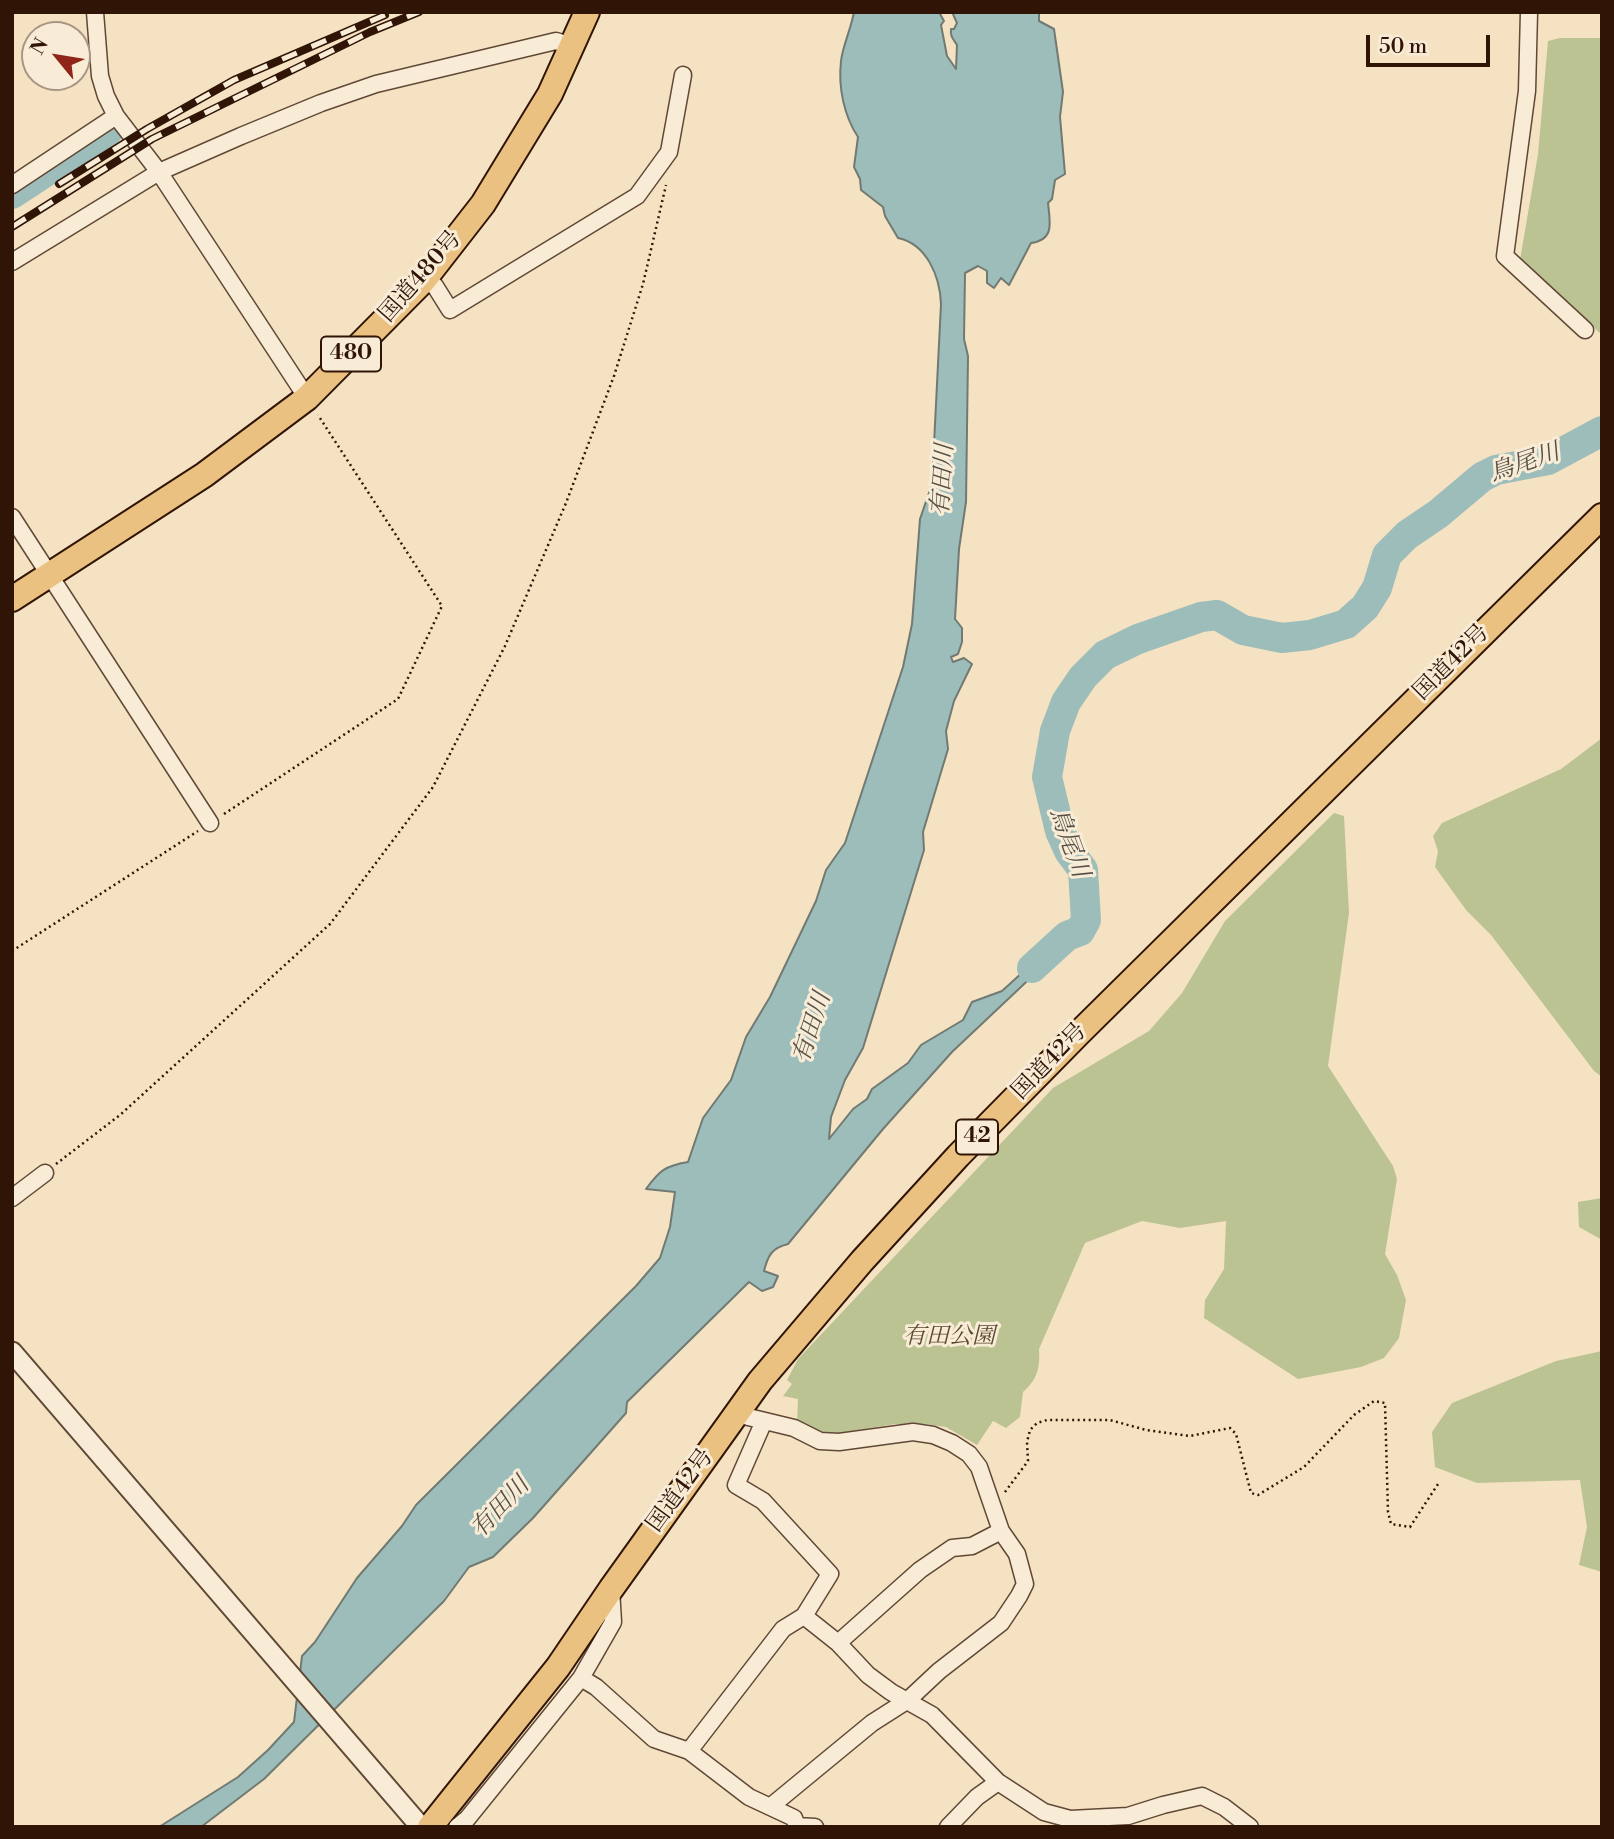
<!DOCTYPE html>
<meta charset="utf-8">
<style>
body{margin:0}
#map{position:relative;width:1614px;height:1839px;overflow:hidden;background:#f5e2c2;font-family:"Libre Bodoni",serif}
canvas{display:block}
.frame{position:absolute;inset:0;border:14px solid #301507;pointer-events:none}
.north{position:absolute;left:21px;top:21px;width:70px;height:70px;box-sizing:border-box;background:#f8ecd7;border:2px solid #a89684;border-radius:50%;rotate:300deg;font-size:19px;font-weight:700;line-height:28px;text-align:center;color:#301507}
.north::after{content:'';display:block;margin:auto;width:24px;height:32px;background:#8f2418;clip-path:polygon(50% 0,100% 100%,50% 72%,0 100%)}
.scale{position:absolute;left:1366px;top:35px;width:124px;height:32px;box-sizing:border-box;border:4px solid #301507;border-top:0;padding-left:9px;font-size:21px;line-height:24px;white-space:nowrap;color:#301507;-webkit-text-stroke:5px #f8ecd7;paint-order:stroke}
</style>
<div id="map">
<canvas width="1614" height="1839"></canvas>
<div class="frame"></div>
<div class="north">N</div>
<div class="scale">50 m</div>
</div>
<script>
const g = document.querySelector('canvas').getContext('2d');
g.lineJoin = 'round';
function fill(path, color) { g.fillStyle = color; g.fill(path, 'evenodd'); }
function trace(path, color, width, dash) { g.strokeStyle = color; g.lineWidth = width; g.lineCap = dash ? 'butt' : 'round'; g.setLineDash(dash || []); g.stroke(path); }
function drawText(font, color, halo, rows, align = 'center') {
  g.font = font + ' "Libre Bodoni","Noto Serif JP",serif'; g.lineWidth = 6; g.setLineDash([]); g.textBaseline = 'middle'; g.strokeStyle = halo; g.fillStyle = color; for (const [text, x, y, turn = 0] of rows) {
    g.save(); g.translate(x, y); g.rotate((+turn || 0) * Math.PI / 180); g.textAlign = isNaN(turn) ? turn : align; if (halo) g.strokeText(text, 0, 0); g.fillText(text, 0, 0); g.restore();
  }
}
fill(new Path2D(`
 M 1560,38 L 1602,38 L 1602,335 L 1520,260 L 1538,154 L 1548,41 Z
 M 1602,738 L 1602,1077 L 1594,1071 L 1491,935 L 1466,910 L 1435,867 L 1438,851 L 1433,836 L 1442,823 L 1561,769 Z
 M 1334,813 L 1344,816 L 1349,913 L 1328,1066 L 1393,1166 L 1397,1179 L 1385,1254 L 1397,1275 L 1406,1300 L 1399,1338 L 1384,1358 L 1361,1367 L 1298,1379 L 1204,1318 L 1205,1300 L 1224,1269 L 1226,1221 L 1180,1228 L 1142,1221 L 1085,1243 L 1039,1349 C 1040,1367 1038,1379 1023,1392 L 1020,1417 L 1006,1428 L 993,1421 L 977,1445 L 946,1427 L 925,1424 L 895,1424 L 828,1435 L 816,1434 L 797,1424 L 798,1399 L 783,1396 L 792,1384 L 787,1380 L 798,1359 L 1053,1088 L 1149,1031 L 1182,993 L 1225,921 Z
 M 1602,1198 L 1602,1240 L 1579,1227 L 1578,1202 Z
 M 1602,1351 L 1602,1572 L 1579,1565 L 1587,1527 L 1580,1480 L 1477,1483 L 1435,1467 L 1432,1432 L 1452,1403 L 1556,1361 Z`), '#bcc393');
const water = new Path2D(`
 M 854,12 L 939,12 L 944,21 L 941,25 L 947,56 L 956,69 L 957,45 C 953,39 950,36 951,29 L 954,29 L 957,23 L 952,12 L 1039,12 L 1039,21 L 1054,29 L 1063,92 L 1060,117 L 1065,174 L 1055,180 L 1052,199 L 1048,203 C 1050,222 1055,240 1031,243 L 1009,285 L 1001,278 L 994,288 L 987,283 L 987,271 L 978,266 L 965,273 L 964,339 L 968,356 L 966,502 L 959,549 L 955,619 L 962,628 L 962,642 L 958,654 L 951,657 L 953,662 L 964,658 L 972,664 L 954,701 L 946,731 L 948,749 L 923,832 L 924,850 L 863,1048 L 845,1080 L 831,1117 L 829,1139 L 853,1109 L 867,1099 L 872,1089 L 908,1063 L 921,1045 L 963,1020 L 972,1002 L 1002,991 L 1024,971 L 1036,949 L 1063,937 L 1058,952 L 952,1052 L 883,1129 L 788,1244 C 772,1248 768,1255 764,1271 L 778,1276 L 773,1287 L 762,1291 L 749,1282 L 627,1402 L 626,1413 L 533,1518 L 493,1557 L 469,1567 L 444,1601 L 264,1779 L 201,1827 L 159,1827 L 238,1777 L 268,1750 L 294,1722 L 302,1656 L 315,1642 L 357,1578 L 402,1526 L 416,1505 L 636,1286 L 660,1258 L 670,1227 L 675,1192 L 646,1189 C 660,1170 665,1166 688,1162 L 703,1118 L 731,1080 L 746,1037 L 770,997 L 816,901 L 826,870 L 845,843 L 903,667 L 912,624 L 920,519 L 932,484 L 941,304 C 940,277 927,244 898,238 L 885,216 L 883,207 L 861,190 L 860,179 L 854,167 L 858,137 C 844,116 838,87 841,61 C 843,45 851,29 854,12 Z`);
fill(water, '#9dbdba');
trace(water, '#717a72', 2);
trace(new Path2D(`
 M 12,194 L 108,131
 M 1032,968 L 1067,936 L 1080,931 L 1086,920 L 1083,870 L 1069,851 L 1060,831 L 1047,777 L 1055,731 L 1066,702 L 1083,677 L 1105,655 L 1138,639 L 1201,617 L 1217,615 L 1243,630 L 1282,638 L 1310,635 L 1346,624 L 1365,607 L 1377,588 L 1387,555 L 1407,535 L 1438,514 L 1482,477 L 1496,470 L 1548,460 L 1602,431`), '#9dbdba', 30);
const minor = new Path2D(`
 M 95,12 L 100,76 L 106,96 L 116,116 L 159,172 L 307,398
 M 1529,12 L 1527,91 L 1505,256 L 1585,330
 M 12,185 L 116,116
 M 12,262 L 159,172 L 241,136 L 321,103 L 376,84 L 556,41 L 572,46
 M 423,281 L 435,286 L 450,310 L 637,196 L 669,152 L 683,75
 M 12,517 L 210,823
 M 12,1198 L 45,1173
 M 736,1414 L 794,1428 L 820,1441 L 839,1442 L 913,1432 L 933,1435 L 952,1443 L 969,1454 L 979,1467 L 1001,1531 L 972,1546 L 952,1548 L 920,1570 L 838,1643
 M 804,1616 L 838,1643 L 868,1675 L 891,1692 L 932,1715 L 998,1782
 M 581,1678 L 596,1687 L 654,1739 L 689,1751 L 783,1629 L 804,1616 L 830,1574 L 763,1501 L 736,1485 L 764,1421
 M 689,1751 L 749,1797 L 794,1818 L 797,1826 L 815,1827
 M 770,1807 L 872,1723 L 908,1700 L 939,1671 L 1001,1623 L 1019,1596 L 1025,1584 L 1017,1554 L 1001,1531
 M 457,1827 L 467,1819 L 581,1678 L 613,1622 L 611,1589
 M 948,1827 L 977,1797 L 998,1782 L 1044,1812 L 1070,1819 L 1128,1816 L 1163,1805 L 1202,1796 L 1224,1807 L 1250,1827`);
const tertiary = new Path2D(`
 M 12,1352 L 421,1827`);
const trunk = new Path2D(`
 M 12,599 L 204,475 L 307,398 L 423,281 L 483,204 L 550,94 L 587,12
 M 430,1827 L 558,1667 L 611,1589 L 760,1381 L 862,1261 L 958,1156 L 1079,1033 L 1602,516`);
trace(minor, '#614836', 19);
trace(tertiary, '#614836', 23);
trace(trunk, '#301507', 28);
trace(new Path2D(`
 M 224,814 L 398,699 L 442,606 L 318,415
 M 12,951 L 198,831
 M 56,1164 L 120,1115 L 330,924 L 433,787 L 505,646 L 566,503 L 614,376 L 643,284 L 666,185
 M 1005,1492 L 1028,1461 L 1027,1442 L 1030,1430 L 1037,1423 L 1047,1420 L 1110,1420 L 1146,1430 L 1190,1436 L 1230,1428 L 1236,1434 L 1251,1493 L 1258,1495 L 1304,1467 L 1354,1415 L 1374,1401 L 1385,1403 L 1388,1512 L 1391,1524 L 1410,1527 L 1438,1484`), '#301507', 2.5, [2, 3.5]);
trace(minor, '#f8ecd7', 16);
trace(tertiary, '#f8ecd7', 19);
trace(trunk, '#eac181', 24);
const rail = new Path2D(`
 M 59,184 L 147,129 L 234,80 L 385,15
 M 12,227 L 152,139 L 370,32 L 419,12`);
trace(rail, '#301507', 8);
trace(rail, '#f8ecd7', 5, [16]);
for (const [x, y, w] of [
 [351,354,60],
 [977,1137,42]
]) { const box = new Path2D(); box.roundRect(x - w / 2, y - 17.5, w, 35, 5); g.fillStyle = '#f8ecd7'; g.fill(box); trace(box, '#301507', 2); }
drawText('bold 21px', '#301507', null, [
 ["480",351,354],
 ["42",977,1137]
]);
drawText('23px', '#301507', '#f8ecd7', [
 ["国道480号",421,277,-49],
 ["国道42号",1452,663,-45],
 ["国道42号",1050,1062,-46],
 ["国道42号",681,1491,-54]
]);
drawText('italic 23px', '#5a4931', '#f8ecd7', [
 ["有田公園",949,1337]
]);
drawText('italic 24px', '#565046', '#f8ecd7', [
 ["鳥尾川",1525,464,-19],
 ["有田川",944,480,-86],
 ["鳥尾川",1068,843,70],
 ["有田川",813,1028,-72],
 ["有田川",501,1508,-47]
]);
</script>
